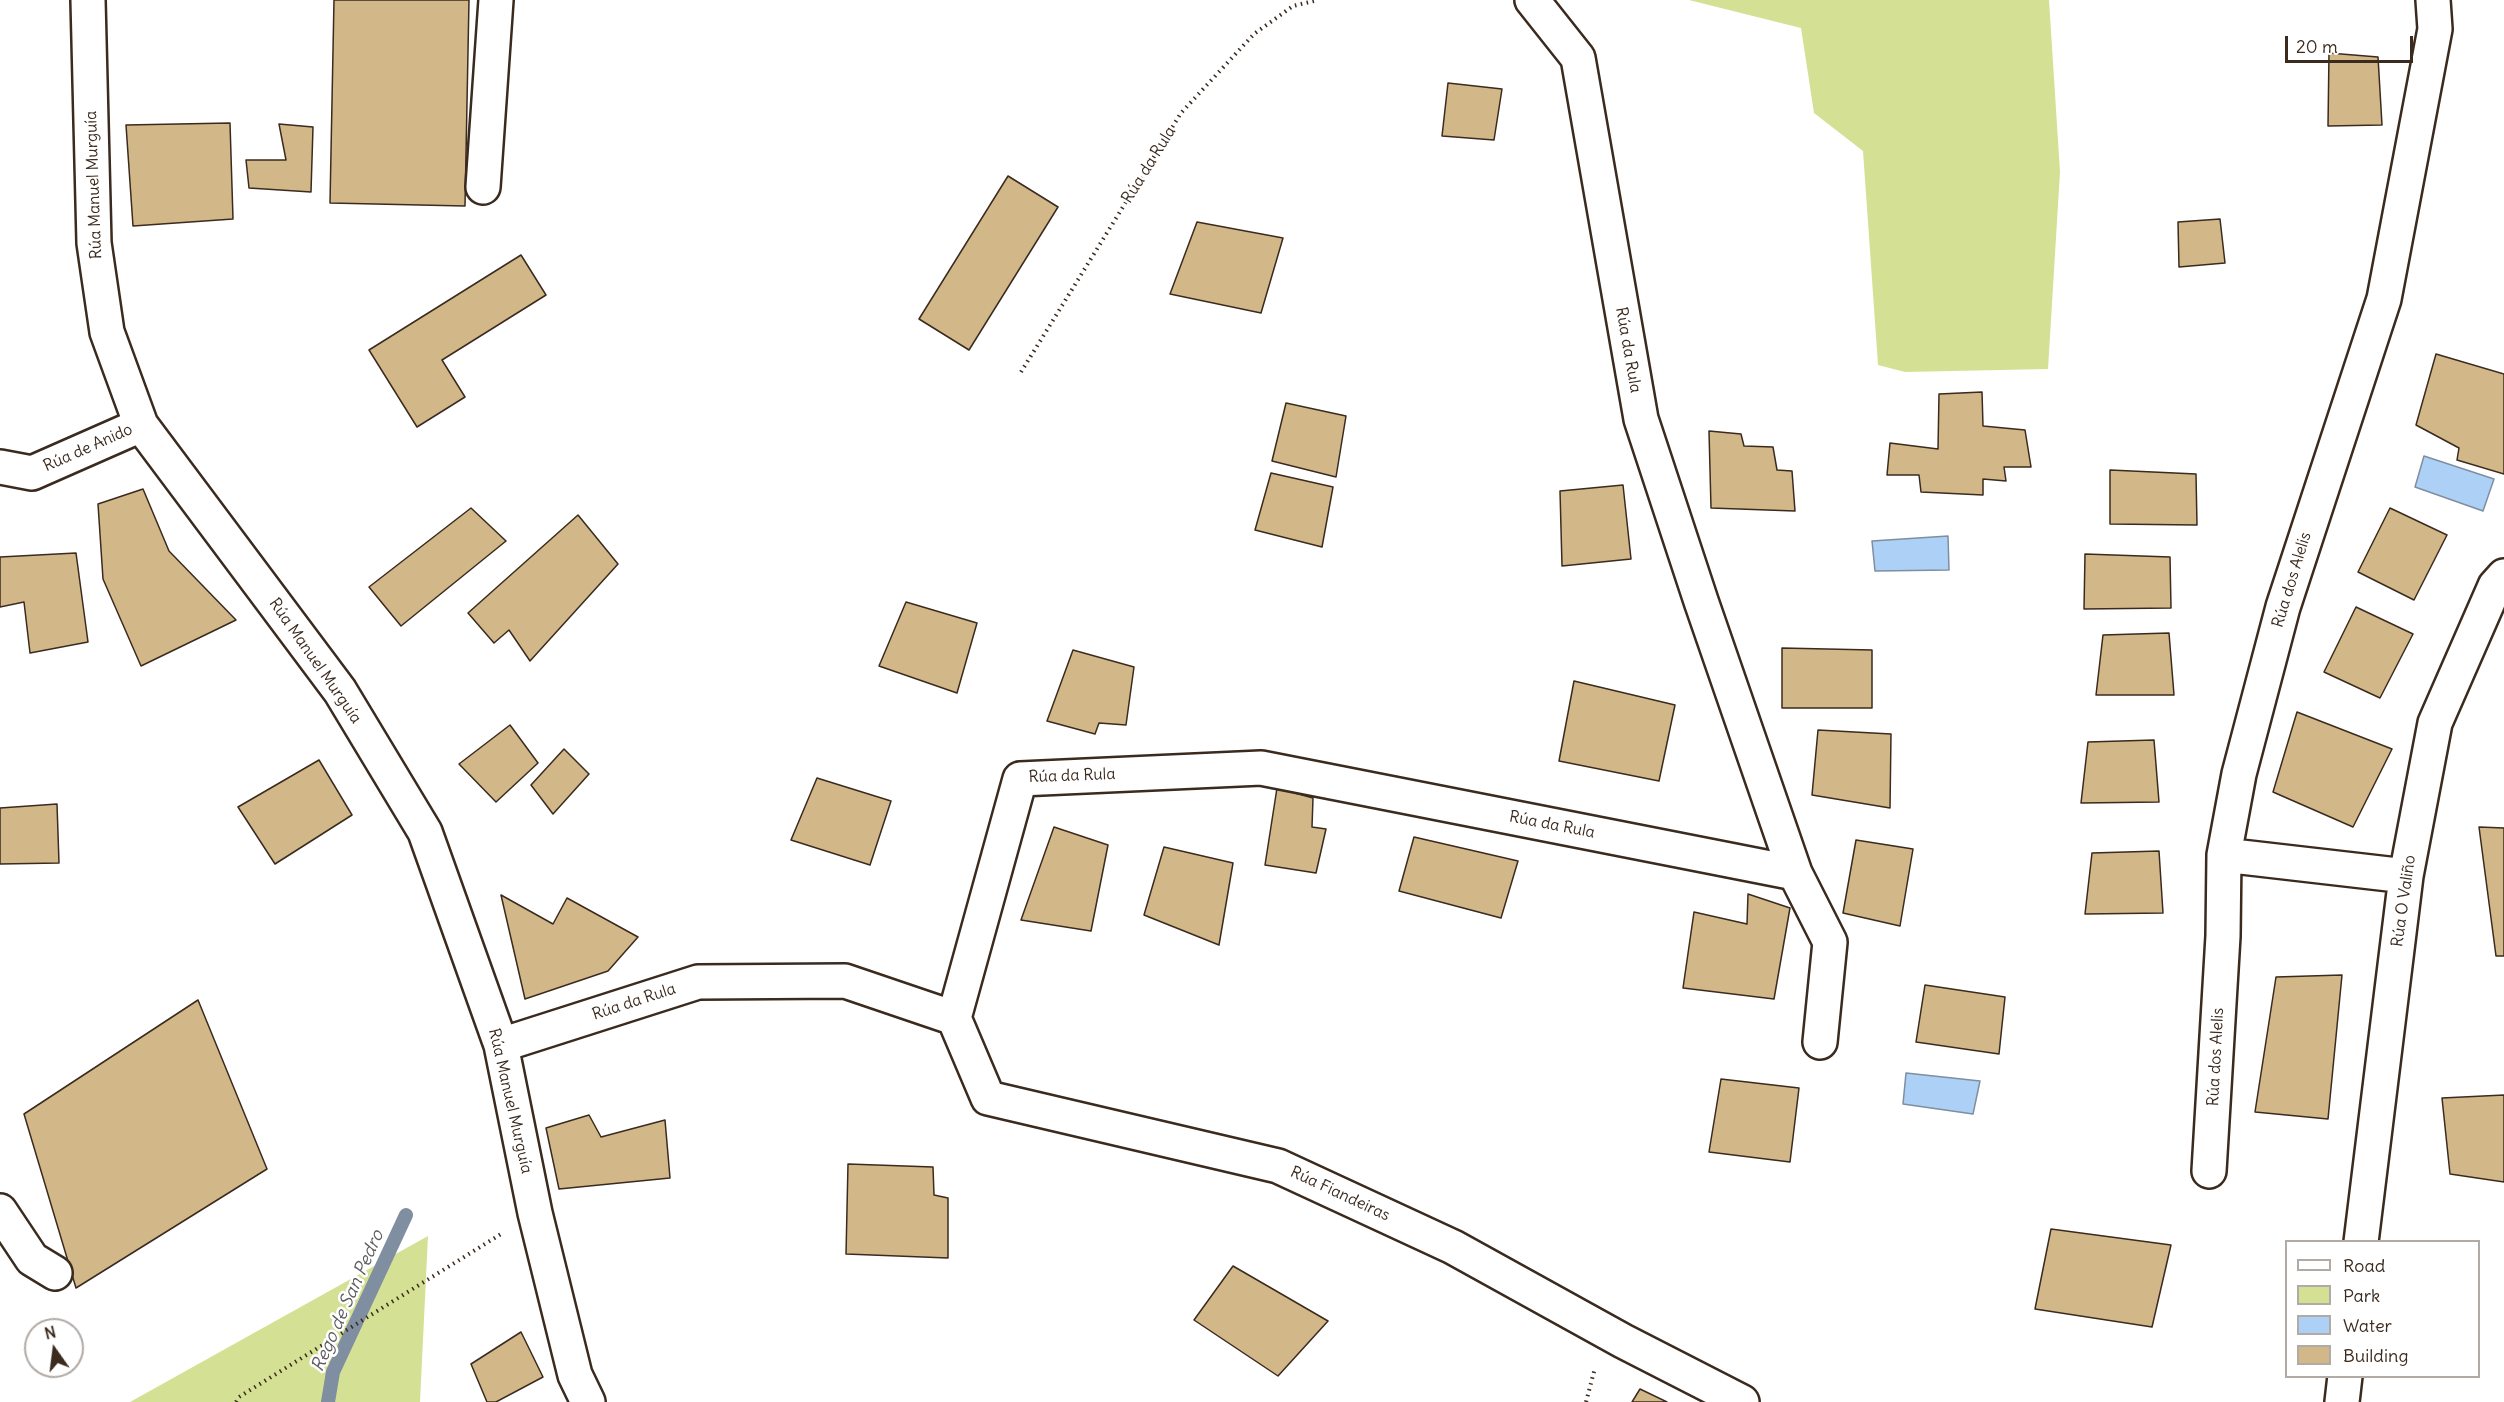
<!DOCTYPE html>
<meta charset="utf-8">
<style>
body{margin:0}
#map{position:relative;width:2504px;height:1402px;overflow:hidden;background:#fff;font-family:Delius,sans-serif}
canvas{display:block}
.legend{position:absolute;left:2285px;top:1240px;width:195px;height:138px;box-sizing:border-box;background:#fff;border:2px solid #b1aaa5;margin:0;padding:8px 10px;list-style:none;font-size:18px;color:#3b2a1e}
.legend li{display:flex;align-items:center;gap:12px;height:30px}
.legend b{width:30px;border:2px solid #b1aaa5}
.north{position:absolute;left:24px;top:1318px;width:60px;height:60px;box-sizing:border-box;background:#fff;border:2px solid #b1aaa5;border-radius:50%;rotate:346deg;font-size:16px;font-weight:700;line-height:24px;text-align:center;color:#3b2a1e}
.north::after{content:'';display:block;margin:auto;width:21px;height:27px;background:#3b2a1e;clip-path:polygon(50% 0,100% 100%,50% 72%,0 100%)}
.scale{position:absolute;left:2285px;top:36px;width:128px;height:27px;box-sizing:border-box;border:3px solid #3b2a1e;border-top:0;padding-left:8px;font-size:18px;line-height:21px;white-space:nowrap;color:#3b2a1e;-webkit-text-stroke:4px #fff;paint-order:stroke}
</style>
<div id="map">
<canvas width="2504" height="1402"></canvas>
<ul class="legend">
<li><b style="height:8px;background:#fff"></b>Road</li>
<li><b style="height:16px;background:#d4e194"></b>Park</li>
<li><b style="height:16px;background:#add1f6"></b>Water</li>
<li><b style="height:16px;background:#d2b888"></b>Building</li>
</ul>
<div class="north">N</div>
<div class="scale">20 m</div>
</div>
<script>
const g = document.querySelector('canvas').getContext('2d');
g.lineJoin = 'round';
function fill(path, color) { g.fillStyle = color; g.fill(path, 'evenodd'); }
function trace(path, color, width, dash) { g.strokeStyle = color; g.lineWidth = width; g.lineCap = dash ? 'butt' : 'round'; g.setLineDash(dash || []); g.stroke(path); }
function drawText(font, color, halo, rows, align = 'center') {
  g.font = font + ' Delius,sans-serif'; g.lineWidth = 5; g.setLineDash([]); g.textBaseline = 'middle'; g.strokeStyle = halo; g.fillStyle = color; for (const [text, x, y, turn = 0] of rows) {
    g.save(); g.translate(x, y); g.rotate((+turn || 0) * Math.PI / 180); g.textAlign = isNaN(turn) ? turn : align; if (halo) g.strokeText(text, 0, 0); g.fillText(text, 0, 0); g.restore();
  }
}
fill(new Path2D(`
 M 1689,0 L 2049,0 L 2060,172 L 2048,369 L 1905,372 L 1878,365 L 1863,151 L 1814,113 L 1801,28 Z
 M 428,1236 L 420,1402 L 130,1402 Z`), '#d4e194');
const water = new Path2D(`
 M 2424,456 L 2494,479 L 2483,511 L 2415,487 Z
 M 1948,536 L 1949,570 L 1875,571 L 1872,541 Z
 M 1906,1073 L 1980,1081 L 1973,1114 L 1903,1104 Z`);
fill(water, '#add1f6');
trace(water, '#7f8ea0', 1.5);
trace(new Path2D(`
 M 328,1402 L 333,1372 L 406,1215`), '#7f8ea0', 14);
const building = new Path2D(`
 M 334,0 L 469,0 L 465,206 L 330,203 Z
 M 2329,53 L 2378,57 L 2382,125 L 2328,126 Z
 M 1448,83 L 1502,89 L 1494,140 L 1442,136 Z
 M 230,123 L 233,219 L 133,226 L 126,125 Z
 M 279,124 L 313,127 L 311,192 L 249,188 L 246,160 L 286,160 Z
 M 1008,176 L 1058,207 L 969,350 L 919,319 Z
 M 2220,219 L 2225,263 L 2179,267 L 2178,222 Z
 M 1197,222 L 1283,238 L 1261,313 L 1170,294 Z
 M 521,255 L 546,295 L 442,360 L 465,397 L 417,427 L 369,350 Z
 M 2436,354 L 2504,374 L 2504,474 L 2457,460 L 2459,448 L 2416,425 Z
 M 1982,392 L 1983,426 L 2025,430 L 2031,467 L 2004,467 L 2006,481 L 1983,479 L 1983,495 L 1921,492 L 1919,475 L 1887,475 L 1890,443 L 1938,449 L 1939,394 Z
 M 1286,403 L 1346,416 L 1336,477 L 1272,461 Z
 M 1709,431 L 1741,434 L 1744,446 L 1773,447 L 1777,470 L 1792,471 L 1795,511 L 1711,508 Z
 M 2110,470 L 2196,474 L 2197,525 L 2110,524 Z
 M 1271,473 L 1333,487 L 1322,547 L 1255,530 Z
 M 1623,485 L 1631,559 L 1562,566 L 1560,491 Z
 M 143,489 L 169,551 L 236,620 L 141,666 L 103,579 L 98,504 Z
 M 471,508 L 506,541 L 401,626 L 369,587 Z
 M 2390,508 L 2447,535 L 2414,600 L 2358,572 Z
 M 578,515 L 618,564 L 530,661 L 509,630 L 494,643 L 468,613 Z
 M 76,553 L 88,642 L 30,653 L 24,602 L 0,607 L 0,557 Z
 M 2085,554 L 2170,557 L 2171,608 L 2084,609 Z
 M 906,602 L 977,623 L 957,693 L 879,666 Z
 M 2356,607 L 2413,634 L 2380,698 L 2324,672 Z
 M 2169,633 L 2174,695 L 2096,695 L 2103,635 Z
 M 1782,648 L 1872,650 L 1872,708 L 1782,708 Z
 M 1073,650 L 1134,667 L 1126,725 L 1099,723 L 1095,734 L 1047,721 Z
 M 1574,681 L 1675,705 L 1659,781 L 1559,761 Z
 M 2297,712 L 2392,749 L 2353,827 L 2273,792 Z
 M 510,725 L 538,763 L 496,802 L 459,764 Z
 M 1818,730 L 1891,734 L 1890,808 L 1812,795 Z
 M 2154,740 L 2159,802 L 2081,803 L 2088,742 Z
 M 564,749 L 589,774 L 553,814 L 531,785 Z
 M 319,760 L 352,815 L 275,864 L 238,807 Z
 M 817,778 L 891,801 L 870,865 L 791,840 Z
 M 1277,788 L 1313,798 L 1312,827 L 1326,829 L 1316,873 L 1265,865 Z
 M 57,804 L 59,863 L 0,864 L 0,808 Z
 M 1054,827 L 1108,845 L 1091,931 L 1021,920 Z
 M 2479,827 L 2504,828 L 2504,956 L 2496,956 Z
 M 1414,837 L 1518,861 L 1501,918 L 1399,891 Z
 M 1856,840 L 1913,849 L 1900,926 L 1843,913 Z
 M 1164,847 L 1233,863 L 1219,945 L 1144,915 Z
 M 2159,851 L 2163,913 L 2085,914 L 2092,853 Z
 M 1748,894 L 1790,908 L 1774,999 L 1683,988 L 1694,912 L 1747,924 Z
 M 501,895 L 553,924 L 567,898 L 638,937 L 608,971 L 525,999 Z
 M 2342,975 L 2328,1119 L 2255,1112 L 2276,977 Z
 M 1925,985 L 2005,997 L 1999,1054 L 1916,1042 Z
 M 198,1000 L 267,1169 L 76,1288 L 24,1114 Z
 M 1721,1079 L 1799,1088 L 1790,1162 L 1709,1152 Z
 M 2504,1095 L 2504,1182 L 2450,1174 L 2442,1098 Z
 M 589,1115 L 601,1137 L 665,1120 L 670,1178 L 559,1189 L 546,1128 Z
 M 848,1164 L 933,1167 L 934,1195 L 948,1198 L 948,1258 L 846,1254 Z
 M 2051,1229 L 2171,1245 L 2152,1327 L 2035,1309 Z
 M 1233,1266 L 1328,1321 L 1278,1376 L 1194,1320 Z
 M 521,1332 L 543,1377 L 496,1402 L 487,1402 L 471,1364 Z
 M 1640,1389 L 1667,1402 L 1632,1402 Z`);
fill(building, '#d2b888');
trace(building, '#3b2a1e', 1.5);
const minor = new Path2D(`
 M 88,0 L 94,243 L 107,332 L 141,425 L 340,691 L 425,832 L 501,1045 L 535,1213 L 575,1375 L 588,1402
 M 1532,0 L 1578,58 L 1641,419 L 1701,601 L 1795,873 L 1830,942 L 1820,1042
 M 483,187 L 496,0
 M 0,467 L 32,473 L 141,425
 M 2224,855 L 2406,876
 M 954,1018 L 1020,779 L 1261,768 L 1795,873
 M 954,1018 L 988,1098 L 1278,1166 L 1453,1247 L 1623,1341 L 1742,1402
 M 501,1045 L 698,982 L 845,981 L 954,1018
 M 2209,1171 L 2223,936 L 2224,855 L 2239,774 L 2283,607 L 2384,299 L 2435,29 L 2433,0
 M 0,1211 L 32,1259 L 55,1273
 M 2361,1242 L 2406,876 L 2435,723 L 2495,586 L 2504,576
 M 2342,1402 L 2345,1376`);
trace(minor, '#3b2a1e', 38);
trace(new Path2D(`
 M 1021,372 L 1181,113 L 1254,34 L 1293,6 L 1318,0
 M 236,1402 L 239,1397 L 501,1234
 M 1586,1402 L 1595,1368`), '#3b2a1e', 4, [1.5, 4.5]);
trace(minor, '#fff', 33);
drawText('16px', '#3b2a1e', '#fff', [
 ["Rúa da Rula",1149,165,-58],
 ["Rúa Manuel Murguía",94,185,-92],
 ["Rúa da Rula",1628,350,80],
 ["Rúa de Anido",88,448,-24],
 ["Rúa dos Alelis",2292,580,-73],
 ["Rúa Manuel Murguía",315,661,55],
 ["Rúa da Rula",1072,776,-2],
 ["Rúa da Rula",1552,825,11],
 ["Rúa O Valiño",2404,901,-82],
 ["Rúa da Rula",634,1002,-18],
 ["Rúa dos Alelis",2216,1057,-87],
 ["Rúa Manuel Murguía",510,1101,77],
 ["Rúa Fiandeiras",1340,1194,25]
]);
drawText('italic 18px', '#5d5c5f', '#fff', [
 ["Rego de San Pedro",348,1301,-66]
]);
</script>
